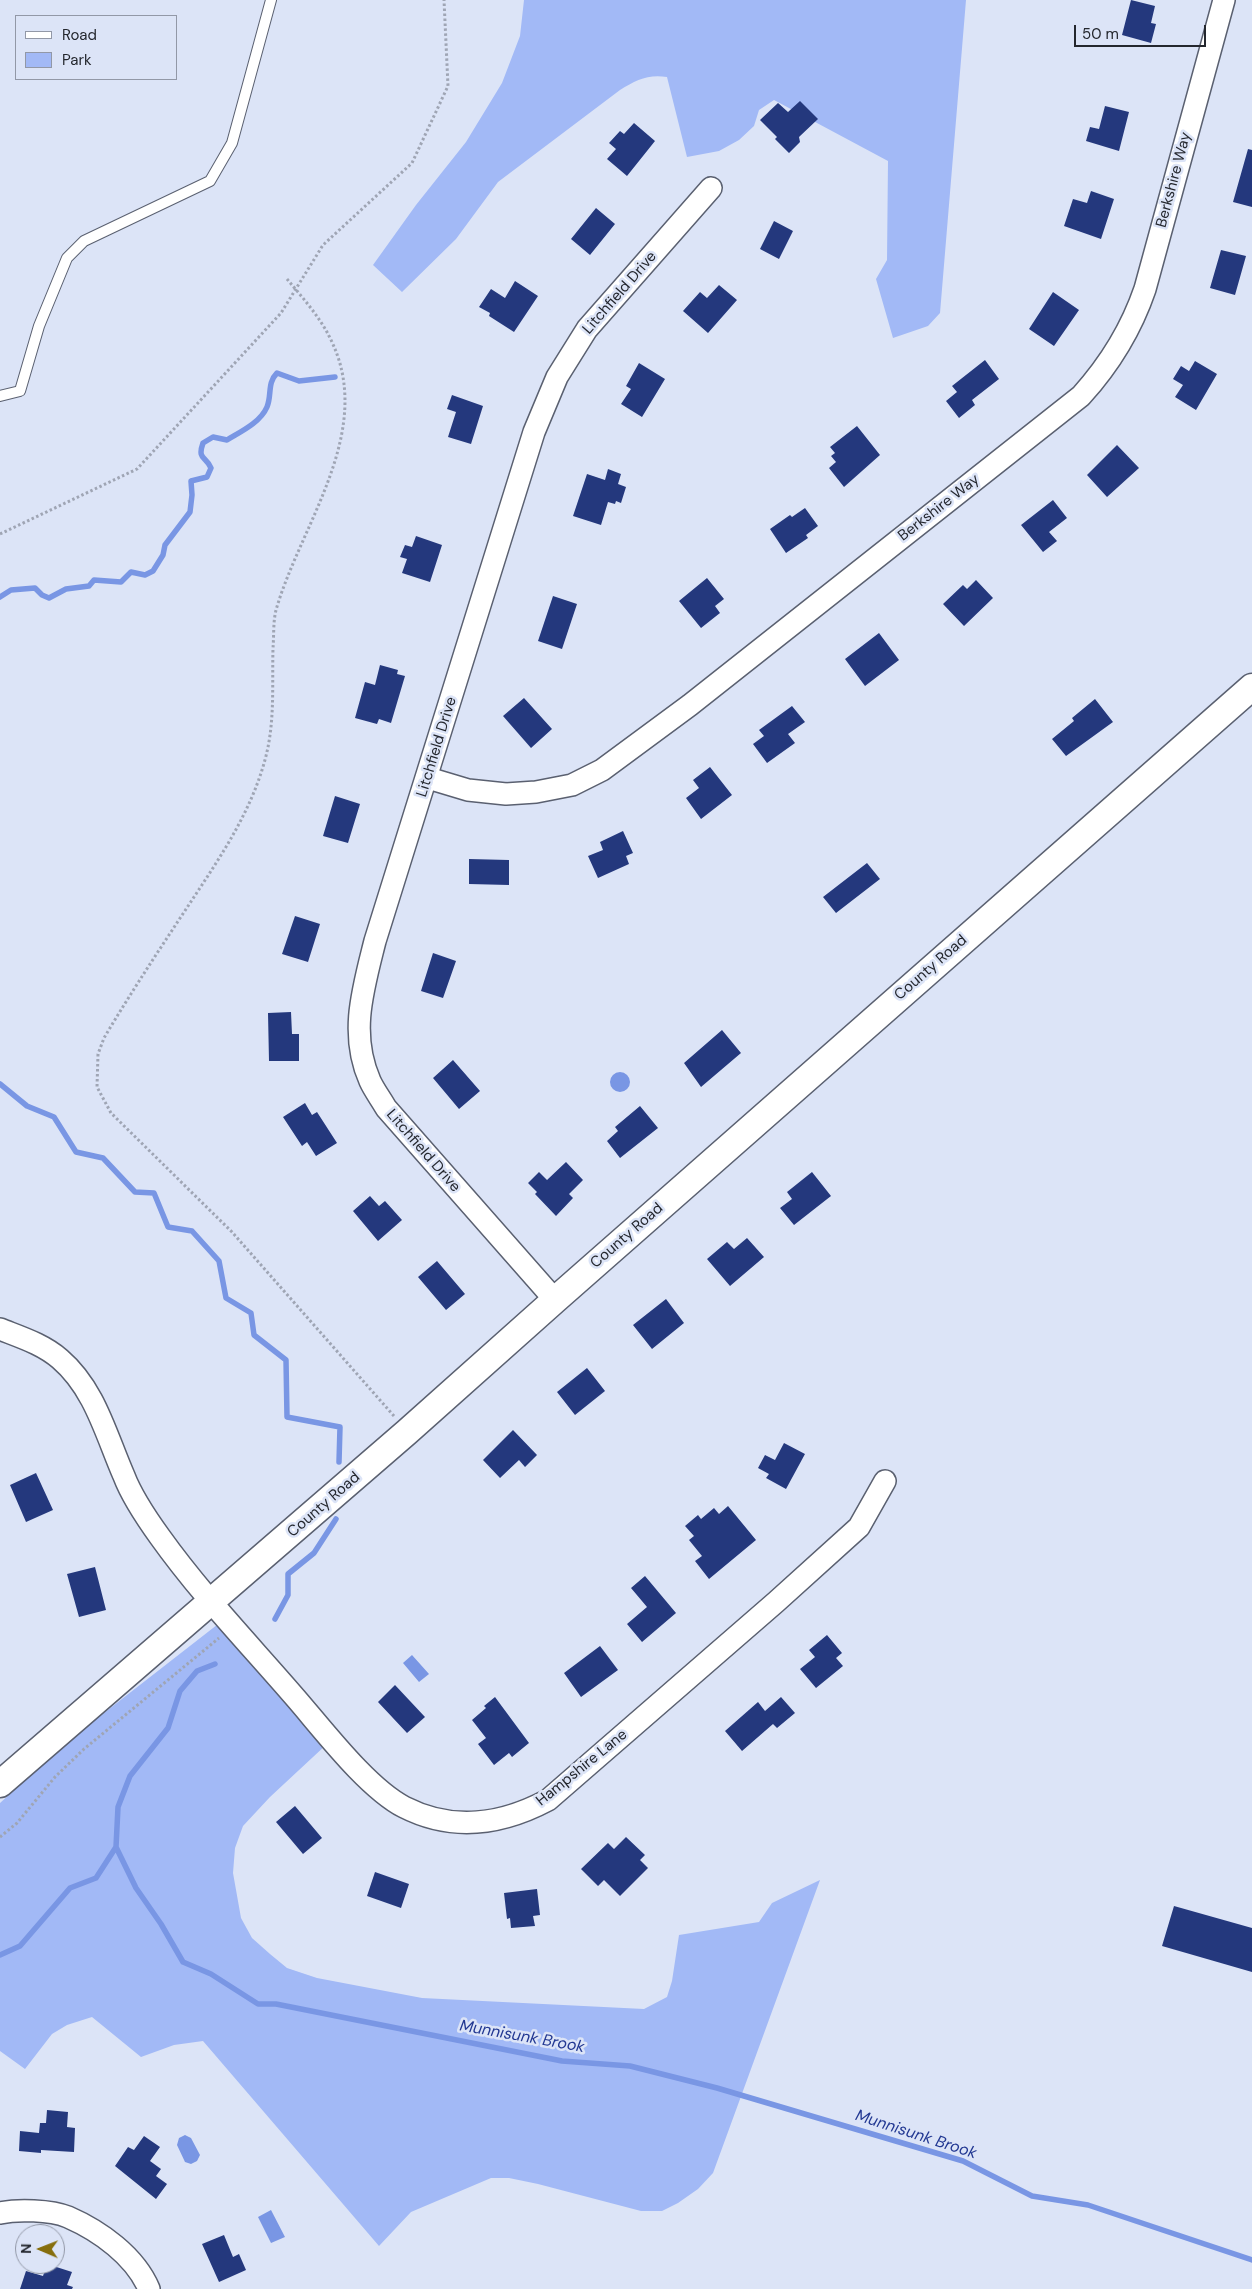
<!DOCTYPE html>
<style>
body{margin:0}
#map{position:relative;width:1252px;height:2289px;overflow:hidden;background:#dce4f7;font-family:"DM Sans",sans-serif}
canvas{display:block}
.legend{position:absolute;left:15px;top:15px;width:162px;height:65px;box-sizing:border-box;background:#dce4f7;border:1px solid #9298a7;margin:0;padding:6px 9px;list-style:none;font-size:15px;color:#24272e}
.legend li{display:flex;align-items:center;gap:10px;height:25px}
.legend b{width:25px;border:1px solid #9298a7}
.north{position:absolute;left:15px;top:2224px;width:50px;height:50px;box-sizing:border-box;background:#dce4f7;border:1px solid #9298a7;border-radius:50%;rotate:271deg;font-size:14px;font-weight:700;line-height:20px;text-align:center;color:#24272e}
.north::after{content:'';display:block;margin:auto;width:18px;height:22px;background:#866e0d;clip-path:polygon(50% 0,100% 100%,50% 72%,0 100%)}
.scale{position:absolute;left:1074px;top:25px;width:132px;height:22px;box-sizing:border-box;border:2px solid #24272e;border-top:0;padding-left:6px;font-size:15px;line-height:18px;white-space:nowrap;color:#24272e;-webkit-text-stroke:4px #dce4f7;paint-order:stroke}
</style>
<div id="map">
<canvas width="1252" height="2289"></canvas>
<ul class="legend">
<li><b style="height:6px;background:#fff"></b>Road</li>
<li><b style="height:14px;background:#a2b9f6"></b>Park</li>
</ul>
<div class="north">N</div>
<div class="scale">50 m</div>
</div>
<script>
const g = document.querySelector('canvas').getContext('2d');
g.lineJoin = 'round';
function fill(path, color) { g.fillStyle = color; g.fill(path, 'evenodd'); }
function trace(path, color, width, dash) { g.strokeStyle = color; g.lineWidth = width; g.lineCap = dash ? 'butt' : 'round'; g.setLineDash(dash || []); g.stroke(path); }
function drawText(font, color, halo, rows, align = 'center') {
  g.font = font + ' "DM Sans",sans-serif'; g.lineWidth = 5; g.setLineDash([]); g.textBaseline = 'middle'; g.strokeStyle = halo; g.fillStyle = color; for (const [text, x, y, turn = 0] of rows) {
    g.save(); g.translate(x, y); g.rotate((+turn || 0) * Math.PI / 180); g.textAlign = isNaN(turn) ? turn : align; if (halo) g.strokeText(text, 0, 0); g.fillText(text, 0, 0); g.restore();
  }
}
fill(new Path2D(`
 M 524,0 L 966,0 L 940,313 L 928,326 L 893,338 L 876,279 L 887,260 L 888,161 L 774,100 L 759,110 L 754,126 L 739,140 L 719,151 L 687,157 L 667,77 C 648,74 636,80 620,90 L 498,182 L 456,239 L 402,292 L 373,265 L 416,205 L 466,142 L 502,83 L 520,36 Z
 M 231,1614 L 327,1744 L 270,1797 L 243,1826 L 235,1848 L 233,1873 L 241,1918 L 252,1938 L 270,1954 L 287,1968 L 317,1978 L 422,1998 L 644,2009 L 667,1997 L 672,1981 L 679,1935 L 759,1922 L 772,1903 L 820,1880 L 713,2173 L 698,2189 L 678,2203 L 662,2211 L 641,2211 L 538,2184 L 509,2178 L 491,2178 L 411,2212 L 379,2246 L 203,2041 L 174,2045 L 141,2057 L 92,2017 L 67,2025 L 52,2034 L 25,2069 L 0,2051 L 0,1803 L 68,1741 Z`), '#a2b9f6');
fill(new Path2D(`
 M610 1082a10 10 0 1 1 20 0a10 10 0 1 1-20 0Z
 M 412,1655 L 429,1674 L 419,1682 L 403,1663 Z
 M 185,2135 L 191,2138 L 200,2155 L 197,2161 L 191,2164 L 185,2162 L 177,2145 L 179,2138 Z
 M 271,2210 L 285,2237 L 271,2243 L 258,2217 Z`), '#7996e4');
trace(new Path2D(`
 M 0,597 L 11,590 L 35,588 L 42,595 L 49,598 L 66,589 L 89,586 L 94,580 L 121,582 L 131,572 L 145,575 L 153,571 L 163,555 L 165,545 L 190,512 L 192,495 L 191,481 L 207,477 L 211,468 C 206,456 197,460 203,443 L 213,437 L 227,440 C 240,432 260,423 267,407 C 272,395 267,383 277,373 L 299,381 L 335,377
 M 0,1084 L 27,1106 L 54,1117 L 76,1152 L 103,1158 L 135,1192 L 154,1193 L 168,1227 L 192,1231 L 219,1261 L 226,1298 L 251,1313 L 254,1335 L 286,1360 L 287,1417 L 340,1427 L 339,1462
 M 275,1619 L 288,1595 L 288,1574 L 314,1553 L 336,1519
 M 215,1664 L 197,1671 L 180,1691 L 168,1728 L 130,1776 L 118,1807 L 116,1847 L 136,1888 L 161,1924 L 183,1962 L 211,1974 L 258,2004 L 276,2004 L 562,2061 L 630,2066 L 717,2088 L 963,2161 L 1032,2196 L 1088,2205 L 1252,2260
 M 0,1955 L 20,1946 L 70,1888 L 96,1878 L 116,1847`), '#7996e4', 5.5);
fill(new Path2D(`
 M 1131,0 L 1155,6 L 1151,23 L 1156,24 L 1151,43 L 1122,35 Z
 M 800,101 L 818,119 L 799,137 L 800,142 L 789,153 L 775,139 L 777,137 L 760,120 L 778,103 L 788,112 Z
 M 1105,106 L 1129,112 L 1119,151 L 1086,141 L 1090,127 L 1099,129 Z
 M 634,123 L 655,141 L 627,176 L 607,159 L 616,149 L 609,143 L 620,131 L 624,134 Z
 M 1248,149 L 1252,150 L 1252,207 L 1233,202 Z
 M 1091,191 L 1114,199 L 1101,239 L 1064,226 L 1073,199 L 1087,203 Z
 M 596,208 L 615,224 L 590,255 L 571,239 Z
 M 774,221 L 793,231 L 779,259 L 760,249 Z
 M 1221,250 L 1246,256 L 1235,295 L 1210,288 Z
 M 515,281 L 538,296 L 514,332 L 489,316 L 490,313 L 479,307 L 491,289 L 505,298 Z
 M 719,285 L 737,300 L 708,333 L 683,311 L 700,292 L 707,298 Z
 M 1053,292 L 1079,310 L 1054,346 L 1029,329 Z
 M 985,360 L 999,379 L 972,400 L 975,405 L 959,418 L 946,401 L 957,392 L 952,386 Z
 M 1195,361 L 1217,374 L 1196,410 L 1175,397 L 1183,385 L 1173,379 L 1181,366 L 1189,371 Z
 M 639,363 L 665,379 L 642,417 L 621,404 L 631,389 L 626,386 Z
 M 452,395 L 483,406 L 471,444 L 448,437 L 456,412 L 447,409 Z
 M 857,426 L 880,455 L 844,487 L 829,468 L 836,462 L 831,456 L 835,453 L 830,447 Z
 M 1117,445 L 1139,468 L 1107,497 L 1087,475 Z
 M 608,469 L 621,474 L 618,484 L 626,487 L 621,503 L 616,501 L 615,504 L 608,502 L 601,525 L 573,516 L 587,474 L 605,480 Z
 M 1053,500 L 1067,518 L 1049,532 L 1057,541 L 1043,552 L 1021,525 Z
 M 805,508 L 818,526 L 806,535 L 808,538 L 786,553 L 770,529 L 790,515 L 792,517 Z
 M 416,536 L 442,545 L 430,582 L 402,573 L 407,559 L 400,557 L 405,545 L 412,547 Z
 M 707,578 L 724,599 L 715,606 L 720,613 L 701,628 L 679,601 Z
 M 976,580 L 993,598 L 964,626 L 943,604 L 963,585 L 967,589 Z
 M 553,596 L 577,604 L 562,649 L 538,641 Z
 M 879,633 L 899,660 L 865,686 L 845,659 Z
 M 380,665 L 398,670 L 397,674 L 405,676 L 391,723 L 379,719 L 377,724 L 355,718 L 365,682 L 375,685 Z
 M 524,698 L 552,729 L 531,748 L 503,716 Z
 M 1095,699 L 1113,722 L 1066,756 L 1052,739 L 1074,721 L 1072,718 Z
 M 792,706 L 805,722 L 788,734 L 795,743 L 767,763 L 753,744 L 764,736 L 759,730 Z
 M 710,767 L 732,795 L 701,819 L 686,798 L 699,788 L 693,780 Z
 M 335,796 L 360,804 L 348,843 L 323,836 Z
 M 623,831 L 633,853 L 626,856 L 629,864 L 598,878 L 588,856 L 603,850 L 600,842 Z
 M 469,859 L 509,860 L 509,885 L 469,884 Z
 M 867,863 L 880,879 L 836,913 L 823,897 Z
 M 295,916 L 320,924 L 308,962 L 282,954 Z
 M 433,953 L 456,961 L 443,998 L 421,991 Z
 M 291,1012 L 292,1034 L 299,1034 L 299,1061 L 269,1061 L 268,1013 Z
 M 722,1030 L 741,1053 L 701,1087 L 684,1063 Z
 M 453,1060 L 480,1091 L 459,1109 L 433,1078 Z
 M 305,1103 L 312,1115 L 317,1112 L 337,1143 L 316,1156 L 307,1142 L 302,1146 L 283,1117 Z
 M 640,1106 L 658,1128 L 620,1158 L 607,1141 L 618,1131 L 615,1127 Z
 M 566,1162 L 583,1180 L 569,1194 L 573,1198 L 556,1216 L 535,1194 L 537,1192 L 528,1183 L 539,1172 L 547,1180 Z
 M 812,1172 L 831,1196 L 794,1225 L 780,1208 L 792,1199 L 787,1192 Z
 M 370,1196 L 379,1206 L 385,1201 L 402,1220 L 378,1241 L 353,1211 Z
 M 747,1238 L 764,1257 L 730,1286 L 707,1259 L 727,1242 L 734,1249 Z
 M 437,1261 L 465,1294 L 446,1310 L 418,1277 Z
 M 666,1299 L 684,1323 L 652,1349 L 633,1325 Z
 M 587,1368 L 605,1391 L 575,1415 L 557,1392 Z
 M 513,1430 L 537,1455 L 525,1467 L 519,1460 L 500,1478 L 483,1460 Z
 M 784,1443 L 805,1454 L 786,1489 L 766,1478 L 769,1474 L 758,1468 L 765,1455 L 775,1460 Z
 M 36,1473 L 53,1510 L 26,1522 L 10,1485 Z
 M 728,1506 L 756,1540 L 709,1579 L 695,1561 L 702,1556 L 689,1540 L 694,1536 L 685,1526 L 698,1515 L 701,1519 L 714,1508 L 719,1514 Z
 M 95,1567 L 106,1610 L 79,1617 L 67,1574 Z
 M 645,1576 L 676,1613 L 642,1642 L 627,1624 L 647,1607 L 631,1588 Z
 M 827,1635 L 842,1653 L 836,1658 L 843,1666 L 816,1688 L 800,1669 L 815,1657 L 809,1650 Z
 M 600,1646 L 618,1670 L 581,1697 L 564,1673 Z
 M 395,1685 L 425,1717 L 407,1733 L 378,1702 Z
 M 495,1697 L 529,1743 L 512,1757 L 509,1753 L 494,1765 L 478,1744 L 486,1738 L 472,1720 L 486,1708 L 484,1706 Z
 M 781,1697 L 795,1713 L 777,1728 L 773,1724 L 742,1751 L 725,1731 L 758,1702 L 765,1711 Z
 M 295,1806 L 322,1838 L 303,1854 L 276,1822 Z
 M 626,1837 L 645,1855 L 640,1860 L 648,1868 L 620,1896 L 604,1880 L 598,1886 L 581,1869 L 608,1843 L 614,1849 Z
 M 375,1872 L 409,1884 L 401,1908 L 367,1896 Z
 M 537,1889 L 540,1915 L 533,1916 L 535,1926 L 511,1928 L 510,1918 L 507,1919 L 504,1893 Z
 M 1174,1906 L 1252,1928 L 1252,1972 L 1162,1946 Z
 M 47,2110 L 68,2112 L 67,2127 L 75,2128 L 74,2152 L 41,2150 L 41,2153 L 19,2151 L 20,2131 L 39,2133 L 40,2123 L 46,2123 Z
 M 144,2136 L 160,2147 L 150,2161 L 161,2169 L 156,2176 L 167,2184 L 156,2199 L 115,2166 L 128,2147 L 134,2150 Z
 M 224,2235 L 233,2257 L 239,2254 L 246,2270 L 219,2282 L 202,2244 Z
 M 47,2264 L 72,2272 L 67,2285 L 73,2287 L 72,2289 L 20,2289 L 26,2271 L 43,2276 Z`), '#24387d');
const service = new Path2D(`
 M 0,396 L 20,391 L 39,326 L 67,258 L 84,241 L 210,181 L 232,143 L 271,0`);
const minor = new Path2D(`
 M 428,778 L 468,790 L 506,794 L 536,792 L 572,785 L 602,770 L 690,705 L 1081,396 C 1110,364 1131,330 1145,289 L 1224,0
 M 555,1300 L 386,1108 C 381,1099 374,1090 370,1081 C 349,1034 363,989 375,941 L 534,432 L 557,377 L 587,329 L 711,188
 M 0,1329 C 20,1337 43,1344 60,1359 C 95,1389 106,1435 124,1476 C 132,1497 147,1519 160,1537 C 200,1593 248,1643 293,1695 C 322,1728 366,1787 404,1807 C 453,1832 501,1825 548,1800 L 776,1602 L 859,1527 L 885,1481
 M 0,2213 C 17,2209 51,2210 68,2217 C 100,2231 135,2256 149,2289`);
const tertiary = new Path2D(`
 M 0,1784 L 407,1432 L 555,1300 L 1252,687`);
trace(service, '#5a6070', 12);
trace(minor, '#5a6070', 24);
trace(tertiary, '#5a6070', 29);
trace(new Path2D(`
 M 287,279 C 302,297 319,316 329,336 C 378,429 301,523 276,610 C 273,622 274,636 273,648 C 272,684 275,720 266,756 C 253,807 225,850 196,894 C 165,941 133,989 104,1038 L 98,1054 L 97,1087 L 111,1113 L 232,1232 L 394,1416
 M 0,534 L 137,469 L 281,313 L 323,245 L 412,163 L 448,86 L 444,0
 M 0,1837 L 17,1823 L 55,1777 L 84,1749 L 219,1638`), '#9fa5b4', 3, [2.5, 2.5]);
trace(service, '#fff', 10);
trace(minor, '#fff', 21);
trace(tertiary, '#fff', 26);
drawText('15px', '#24272e', '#dce4f7', [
 ["Berkshire Way",1174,180,-75],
 ["Litchfield Drive",620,293,-49],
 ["Berkshire Way",939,508,-38],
 ["Litchfield Drive",437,747,-73],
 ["County Road",931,968,-41],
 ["Litchfield Drive",423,1151,49],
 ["County Road",627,1236,-41],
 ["County Road",324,1505,-41],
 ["Hampshire Lane",582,1768,-39]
]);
drawText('italic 16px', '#223892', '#dce4f7', [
 ["Munnisunk Brook",522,2037,10],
 ["Munnisunk Brook",916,2135,18]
]);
</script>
